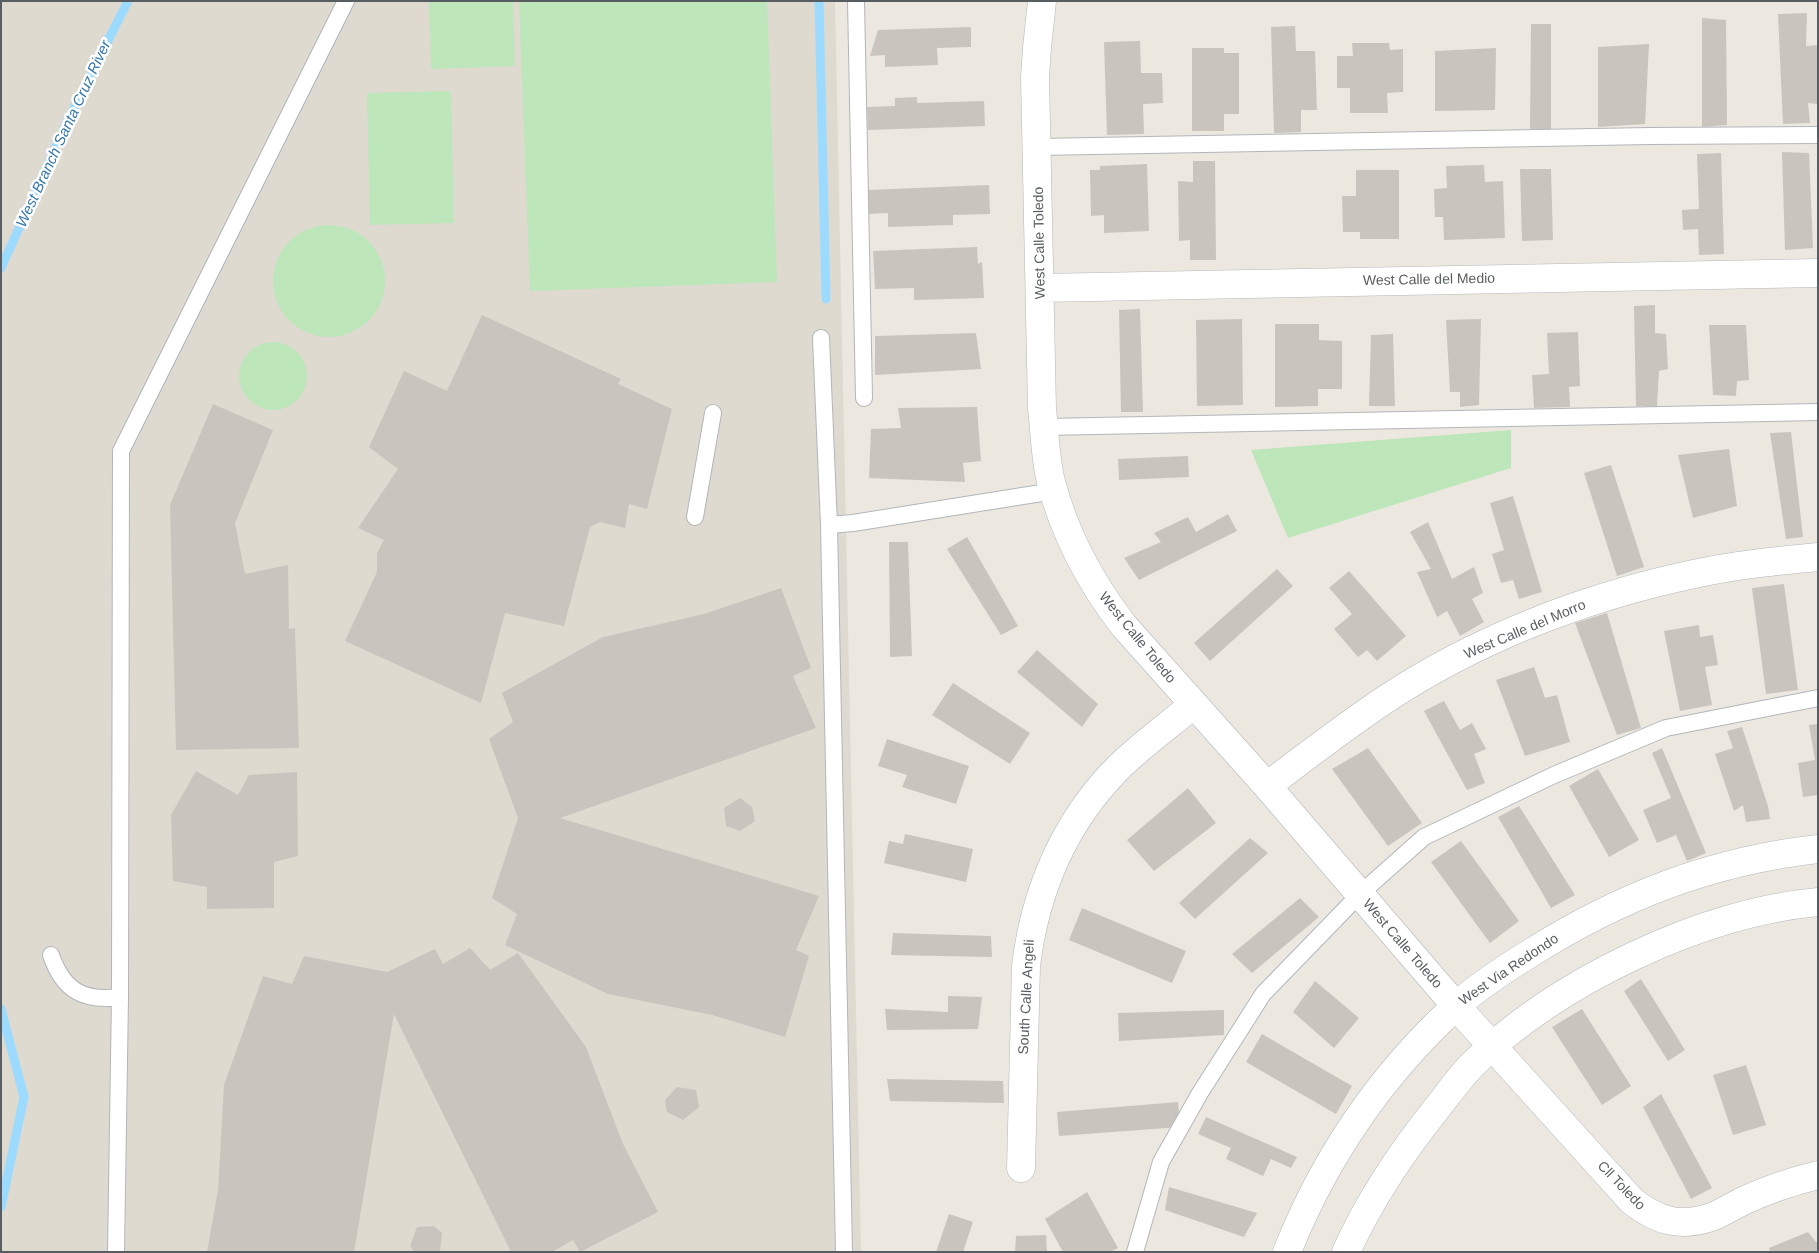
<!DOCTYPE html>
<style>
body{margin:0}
#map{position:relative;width:1819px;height:1253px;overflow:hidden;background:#ece8df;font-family:Helvetica,sans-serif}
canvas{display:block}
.frame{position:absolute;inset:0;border:2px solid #585d61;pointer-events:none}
</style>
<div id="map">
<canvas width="1819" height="1253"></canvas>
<div class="frame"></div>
</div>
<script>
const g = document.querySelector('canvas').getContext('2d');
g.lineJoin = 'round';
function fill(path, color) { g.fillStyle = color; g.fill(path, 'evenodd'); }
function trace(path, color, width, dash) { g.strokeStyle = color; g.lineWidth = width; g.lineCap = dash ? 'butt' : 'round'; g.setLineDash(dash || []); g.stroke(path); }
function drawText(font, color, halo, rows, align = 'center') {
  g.font = font + ' Helvetica,sans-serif'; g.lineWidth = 5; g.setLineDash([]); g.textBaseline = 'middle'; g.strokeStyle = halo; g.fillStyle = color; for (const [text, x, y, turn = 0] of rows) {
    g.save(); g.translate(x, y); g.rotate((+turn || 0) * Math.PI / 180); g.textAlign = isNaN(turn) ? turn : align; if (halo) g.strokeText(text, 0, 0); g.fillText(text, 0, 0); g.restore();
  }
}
fill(new Path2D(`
 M 1,1 L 835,1 L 861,1252 L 1,1252 Z`), '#dedad0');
fill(new Path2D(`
 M 429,1 L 513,1 L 515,66 L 431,69 Z
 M 519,1 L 767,1 L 777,282 L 530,291 Z
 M 451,91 L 454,223 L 370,225 L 367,93 Z
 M273 281a56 56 0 1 1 112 0a56 56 0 1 1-112 0Z
 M239 376a34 34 0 1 1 68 0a34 34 0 1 1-68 0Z
 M 1511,430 L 1511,468 L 1288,538 L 1251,450 Z`), '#bde6ba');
trace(new Path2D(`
 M 819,1 L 826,299
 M 1,268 L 66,124 L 128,1
 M 1,1009 L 24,1097 L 1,1207`), '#9cdbff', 9);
fill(new Path2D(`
 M 1807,13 L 1806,46 L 1818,45 L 1818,104 L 1808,103 L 1810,123 L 1783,124 L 1778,14 Z
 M 1702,18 L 1726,20 L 1727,125 L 1702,127 Z
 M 1531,24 L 1551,24 L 1551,129 L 1530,129 Z
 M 1295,26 L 1296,51 L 1315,51 L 1317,110 L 1301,110 L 1301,132 L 1274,133 L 1271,27 Z
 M 971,27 L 971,47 L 937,48 L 938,65 L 885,67 L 885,55 L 870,56 L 878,30 Z
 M 1140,41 L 1141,73 L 1162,73 L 1163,103 L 1143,104 L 1144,134 L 1107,135 L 1104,42 Z
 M 1352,43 L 1389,43 L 1390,50 L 1403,49 L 1403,92 L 1387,93 L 1388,113 L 1350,113 L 1350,88 L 1337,88 L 1337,56 L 1353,56 Z
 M 1649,44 L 1645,124 L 1598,127 L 1598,47 Z
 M 1192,48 L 1224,48 L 1224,53 L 1239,53 L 1239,114 L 1224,114 L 1224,131 L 1192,131 Z
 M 1496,48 L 1495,110 L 1435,111 L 1435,51 Z
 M 917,97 L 917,103 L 984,101 L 985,126 L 868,130 L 867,107 L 895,106 L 895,98 Z
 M 1782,152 L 1809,153 L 1813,248 L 1785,250 Z
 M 1721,153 L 1724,254 L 1699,255 L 1698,229 L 1683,230 L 1682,210 L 1699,209 L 1697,154 Z
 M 1193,161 L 1215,161 L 1216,260 L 1190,260 L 1190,240 L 1179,241 L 1178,181 L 1193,182 Z
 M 1147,164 L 1149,231 L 1104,233 L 1104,215 L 1091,216 L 1090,170 L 1100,170 L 1100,166 Z
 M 1484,165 L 1485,182 L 1503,181 L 1505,238 L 1444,240 L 1443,217 L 1435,217 L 1434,189 L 1447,188 L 1446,166 Z
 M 1520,169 L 1551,169 L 1553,240 L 1522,241 Z
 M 1356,170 L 1399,170 L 1399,239 L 1360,239 L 1360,232 L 1343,232 L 1342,196 L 1356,196 Z
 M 989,185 L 990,214 L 953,215 L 953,225 L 888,227 L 888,213 L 868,214 L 867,190 Z
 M 977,247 L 978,264 L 982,262 L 984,298 L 914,300 L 914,288 L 875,289 L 873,251 Z
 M 1655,305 L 1655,333 L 1666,334 L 1668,369 L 1659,371 L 1657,407 L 1636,406 L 1634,306 Z
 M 1140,309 L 1143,412 L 1121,412 L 1119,310 Z
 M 482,315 L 621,379 L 618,384 L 672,409 L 647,509 L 629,504 L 625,528 L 600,522 L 590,527 L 564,626 L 505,613 L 481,703 L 345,641 L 377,572 L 377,553 L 384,540 L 358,528 L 398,469 L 369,447 L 404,371 L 447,391 Z
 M 1242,319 L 1243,405 L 1197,406 L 1196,320 Z
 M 1481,319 L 1479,405 L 1460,407 L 1460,392 L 1450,392 L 1446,320 Z
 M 1275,324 L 1319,324 L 1319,340 L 1342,341 L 1342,389 L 1318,389 L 1318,406 L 1275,407 Z
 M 1709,325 L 1746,325 L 1749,380 L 1737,381 L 1736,396 L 1713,395 Z
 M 1578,332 L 1580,386 L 1569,387 L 1570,407 L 1534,408 L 1532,375 L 1549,374 L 1547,333 Z
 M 976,333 L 981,369 L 875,375 L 875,336 Z
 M 1393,334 L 1395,406 L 1369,406 L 1371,335 Z
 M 213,404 L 273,430 L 235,523 L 245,574 L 288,565 L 289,629 L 295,628 L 299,748 L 176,750 L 170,505 Z
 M 977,407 L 981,461 L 963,463 L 965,482 L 869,478 L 871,429 L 901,428 L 898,408 Z
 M 1791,432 L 1803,537 L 1786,539 L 1770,433 Z
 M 1729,449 L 1737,506 L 1693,518 L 1678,455 Z
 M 1188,456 L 1189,477 L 1119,480 L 1118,459 Z
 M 1611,465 L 1644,567 L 1617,576 L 1584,473 Z
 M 1513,496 L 1542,592 L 1519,599 L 1513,580 L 1501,583 L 1492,554 L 1504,550 L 1490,503 Z
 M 1228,514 L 1237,531 L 1139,580 L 1124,558 L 1161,542 L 1154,533 L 1188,517 L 1196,532 Z
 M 1428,522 L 1452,579 L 1474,567 L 1483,593 L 1472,599 L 1484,622 L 1460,636 L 1447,611 L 1437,617 L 1417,572 L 1431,569 L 1410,532 Z
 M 967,537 L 1018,626 L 1001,635 L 947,549 Z
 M 889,542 L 908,542 L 912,656 L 890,657 Z
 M 1277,569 L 1293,586 L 1210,661 L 1194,643 Z
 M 1349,571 L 1406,636 L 1377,661 L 1367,650 L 1358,657 L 1334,629 L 1352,614 L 1329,588 Z
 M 1784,584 L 1798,690 L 1766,694 L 1752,588 Z
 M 781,588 L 811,668 L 793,676 L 816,728 L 560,818 L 819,896 L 796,950 L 809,956 L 785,1037 L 712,1015 L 608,994 L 505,945 L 517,914 L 492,898 L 518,818 L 489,739 L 513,722 L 502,693 L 603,637 L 704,614 Z
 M 1607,613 L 1641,728 L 1617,735 L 1575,623 Z
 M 1699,625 L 1700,637 L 1713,635 L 1718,665 L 1705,667 L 1712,705 L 1680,711 L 1664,631 Z
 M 1037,650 L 1098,704 L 1082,727 L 1017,672 Z
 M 1534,667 L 1545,698 L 1557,695 L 1570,742 L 1525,756 L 1496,680 Z
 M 953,683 L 1030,733 L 1010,764 L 932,715 Z
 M 1444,701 L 1460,730 L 1472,723 L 1486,749 L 1474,754 L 1485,783 L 1467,790 L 1424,711 Z
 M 1818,724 L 1818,795 L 1803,797 L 1798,763 L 1815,760 L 1809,725 Z
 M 1742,727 L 1768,806 L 1770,819 L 1746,822 L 1743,805 L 1734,811 L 1715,754 L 1733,748 L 1727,731 Z
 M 887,739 L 969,766 L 956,804 L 902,787 L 907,775 L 878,766 Z
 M 1368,748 L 1422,823 L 1388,846 L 1332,769 Z
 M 1662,748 L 1706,853 L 1687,861 L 1676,835 L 1657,843 L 1643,810 L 1671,798 L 1652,753 Z
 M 1598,769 L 1639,840 L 1609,857 L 1569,786 Z
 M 196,771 L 238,795 L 249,775 L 297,772 L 298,856 L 274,862 L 274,908 L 207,909 L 207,887 L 173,881 L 171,815 Z
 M 1188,788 L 1216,823 L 1154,871 L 1127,840 Z
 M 740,798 L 752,807 L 755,821 L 740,831 L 726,826 L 724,808 Z
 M 1519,806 L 1575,895 L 1551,908 L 1498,817 Z
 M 905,834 L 973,849 L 966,882 L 884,863 L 889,841 L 903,844 Z
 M 1250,838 L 1268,853 L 1195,919 L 1179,903 Z
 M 1461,841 L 1519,921 L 1490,943 L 1431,862 Z
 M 1300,898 L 1319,917 L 1252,973 L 1232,954 Z
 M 1082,908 L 1186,951 L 1172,983 L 1069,940 Z
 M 893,933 L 991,936 L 992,957 L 891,955 Z
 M 470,948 L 490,970 L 518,953 L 586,1047 L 623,1144 L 658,1212 L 580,1252 L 573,1240 L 552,1252 L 511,1252 L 394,1014 L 354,1252 L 207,1252 L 218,1190 L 224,1085 L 263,976 L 292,984 L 304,956 L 387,972 L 435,949 L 443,964 Z
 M 1641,979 L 1685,1050 L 1668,1061 L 1624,991 Z
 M 1315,981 L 1359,1018 L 1334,1048 L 1293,1012 Z
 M 948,996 L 982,997 L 978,1029 L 887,1030 L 885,1009 L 948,1012 Z
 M 1582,1009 L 1631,1086 L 1602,1105 L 1552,1027 Z
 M 1224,1010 L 1224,1035 L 1119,1041 L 1118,1013 Z
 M 1262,1034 L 1352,1086 L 1336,1114 L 1246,1062 Z
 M 1746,1065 L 1766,1125 L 1733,1135 L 1713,1075 Z
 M 887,1079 L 1003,1081 L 1004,1103 L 890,1101 Z
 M 677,1087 L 696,1090 L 699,1107 L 683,1120 L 667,1112 L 665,1100 Z
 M 1661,1094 L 1712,1188 L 1691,1199 L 1643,1107 Z
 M 1178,1102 L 1180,1127 L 1059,1136 L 1057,1112 Z
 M 1206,1117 L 1297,1157 L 1291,1168 L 1271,1159 L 1263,1176 L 1226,1159 L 1231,1148 L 1198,1134 Z
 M 1169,1187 L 1257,1213 L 1244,1237 L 1165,1210 Z
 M 1087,1192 L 1118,1248 L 1110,1252 L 1063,1252 L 1045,1219 Z
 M 949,1214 L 973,1222 L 963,1252 L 936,1252 Z
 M 434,1226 L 442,1233 L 440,1252 L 414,1252 L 410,1246 L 417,1227 Z
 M 1808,1232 L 1816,1242 L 1818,1242 L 1818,1252 L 1770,1252 L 1769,1248 Z
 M 1046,1235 L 1047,1252 L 1015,1252 L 1016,1236 Z`), '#c9c5be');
const service = new Path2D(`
 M 856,1 L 864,398
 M 1037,147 L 1650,136 L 1818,135
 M 821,338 L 829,525
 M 1044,427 L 1818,412
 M 695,517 L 713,413
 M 51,955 C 63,990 83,1002 120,997
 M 116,1252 L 120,997 L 121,451 L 346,1
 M 844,1252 L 829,525 L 853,523 L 1054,491
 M 1135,1252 L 1161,1162 L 1200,1093 L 1263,994 L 1360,894 L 1424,837 L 1554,775 L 1666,728 L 1818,698`);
const minor = new Path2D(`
 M 1042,1 L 1037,48 L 1035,77 L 1042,409 C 1045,433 1045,458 1051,482 C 1065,535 1090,582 1124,626 L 1267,786 L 1456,1006 L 1632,1201 C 1658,1222 1683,1228 1714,1216 C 1725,1211 1735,1205 1745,1200 C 1769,1189 1793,1181 1818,1175
 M 1041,288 L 1818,273
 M 1267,786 C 1305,757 1343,728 1383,701 C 1476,639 1585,597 1694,574 C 1735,565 1776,561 1818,557
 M 1021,1168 L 1026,966 C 1035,892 1064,823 1117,769 C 1140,746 1168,726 1193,705
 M 1287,1252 C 1324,1159 1381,1075 1455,1007 C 1477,987 1503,970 1529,954 C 1619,897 1711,861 1818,849
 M 1346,1252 C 1370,1199 1401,1153 1437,1108 C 1449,1093 1460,1077 1473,1064 C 1557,982 1700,913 1818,902`);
trace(service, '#b2b6bb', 18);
trace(minor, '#b2b6bb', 29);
trace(service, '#fff', 16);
trace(minor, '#fff', 28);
drawText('14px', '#585d61', '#fff', [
 ["West Calle Toledo",1040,243,-91],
 ["West Calle del Medio",1429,280,-1],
 ["West Calle del Morro",1525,630,-23],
 ["West Calle Toledo",1137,638,51],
 ["West Calle Toledo",1402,944,49],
 ["West Via Redondo",1509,970,-34],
 ["South Calle Angeli",1027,997,-87],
 ["Cll Toledo",1621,1186,46]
]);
drawText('italic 15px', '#3577ab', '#fff', [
 ["West Branch Santa Cruz River",64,134,-65]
]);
</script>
